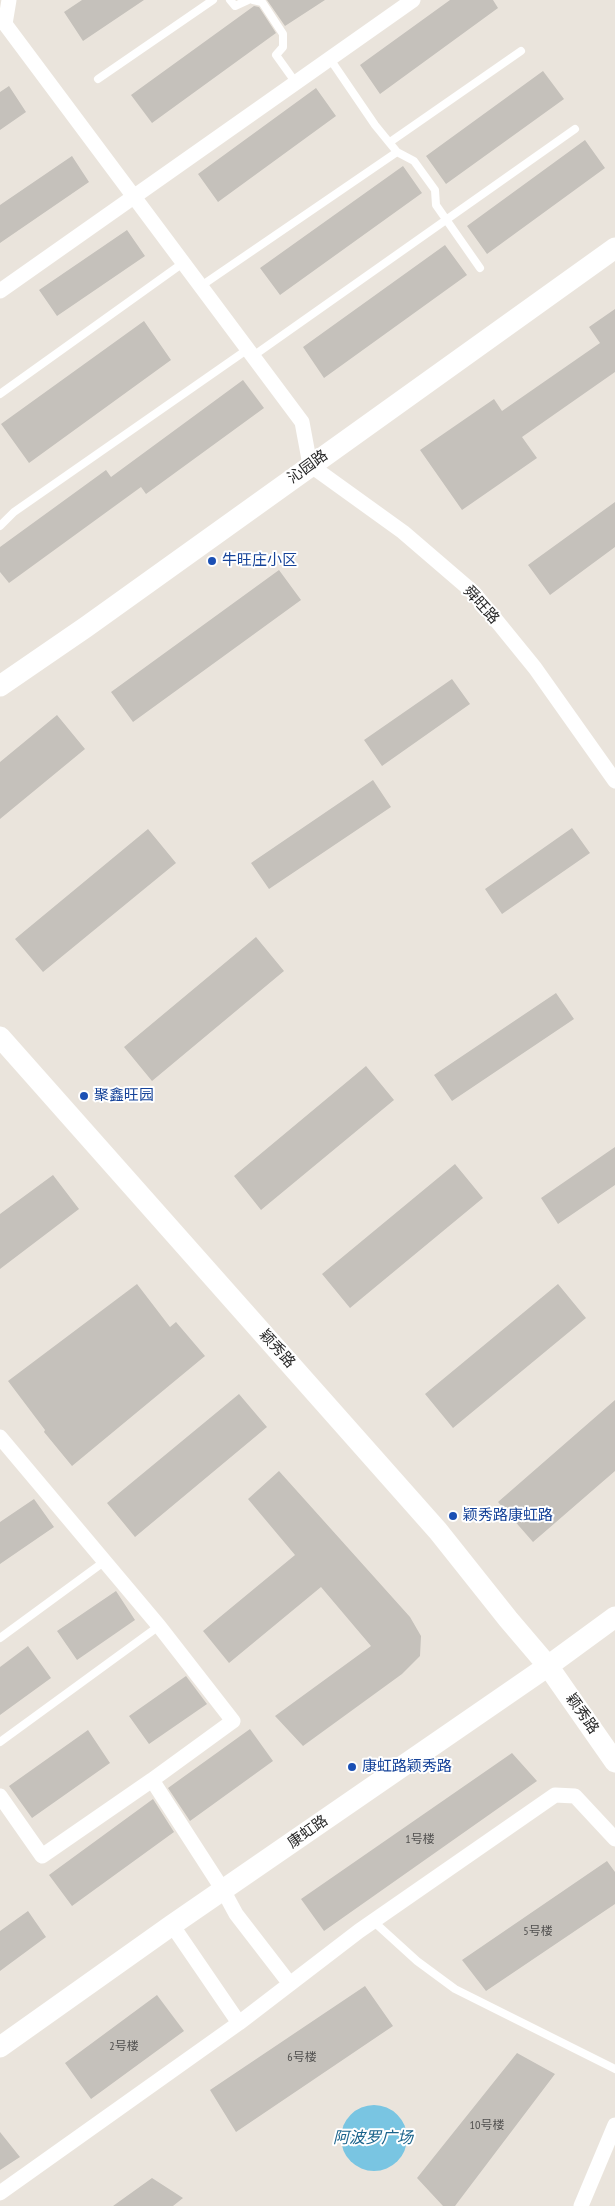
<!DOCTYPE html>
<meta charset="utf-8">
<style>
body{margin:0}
canvas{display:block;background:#eae4dc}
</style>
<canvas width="615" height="2206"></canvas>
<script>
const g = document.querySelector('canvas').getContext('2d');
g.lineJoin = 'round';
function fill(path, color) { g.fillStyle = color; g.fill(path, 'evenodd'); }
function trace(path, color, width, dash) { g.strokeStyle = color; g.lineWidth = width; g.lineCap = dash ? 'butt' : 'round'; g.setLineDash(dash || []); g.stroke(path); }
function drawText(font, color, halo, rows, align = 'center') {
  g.font = font + ' "PT Sans Narrow","Noto Sans SC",sans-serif'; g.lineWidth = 4; g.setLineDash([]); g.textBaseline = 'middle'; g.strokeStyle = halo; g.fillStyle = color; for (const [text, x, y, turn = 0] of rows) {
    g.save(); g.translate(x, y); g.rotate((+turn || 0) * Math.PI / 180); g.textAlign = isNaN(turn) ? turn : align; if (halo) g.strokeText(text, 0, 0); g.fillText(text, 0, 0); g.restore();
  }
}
fill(new Path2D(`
 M341 2138a33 33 0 1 1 66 0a33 33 0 1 1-66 0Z`), '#79c5e2');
fill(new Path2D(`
 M 82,0 L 144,0 L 83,41 L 64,12 Z
 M 267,0 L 325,0 L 285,26 Z
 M 450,0 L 493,0 L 498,8 L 380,94 L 360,65 Z
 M 254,6 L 259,7 L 276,33 L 152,123 L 131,95 Z
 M 543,71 L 564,99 L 446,184 L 426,156 Z
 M 9,86 L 26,112 L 0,130 L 0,92 Z
 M 316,88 L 336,116 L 218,202 L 198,174 Z
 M 585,140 L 605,168 L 487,254 L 467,226 Z
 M 72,156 L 89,182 L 0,243 L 0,205 Z
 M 403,166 L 422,193 L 280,295 L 260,268 Z
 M 127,230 L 145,256 L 57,316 L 39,290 Z
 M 445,245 L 467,275 L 324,378 L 303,347 Z
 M 615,309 L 615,372 L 522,437 L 537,458 L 462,510 L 420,450 L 494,399 L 502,411 L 600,343 L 589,327 Z
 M 144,321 L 171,360 L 29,463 L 1,424 Z
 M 243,380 L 264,408 L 146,494 L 141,487 L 9,583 L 0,572 L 0,547 L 106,470 L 111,477 Z
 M 615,502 L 615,547 L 550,595 L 528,565 Z
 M 279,570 L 301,600 L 133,722 L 111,692 Z
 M 452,679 L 470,704 L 382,766 L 364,740 Z
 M 57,715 L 85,749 L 0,819 L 0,762 Z
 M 373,780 L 391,807 L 269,889 L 251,863 Z
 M 572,828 L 590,853 L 502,914 L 485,889 Z
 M 148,829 L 176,863 L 43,972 L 15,939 Z
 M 256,937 L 284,971 L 152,1081 L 124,1047 Z
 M 556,993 L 574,1019 L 452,1101 L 434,1075 Z
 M 366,1066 L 394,1100 L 261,1210 L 234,1176 Z
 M 615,1147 L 615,1185 L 558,1224 L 541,1198 Z
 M 455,1164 L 483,1198 L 350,1308 L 322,1274 Z
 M 53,1175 L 79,1209 L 0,1269 L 0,1214 Z
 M 137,1284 L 170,1327 L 176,1322 L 205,1356 L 72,1466 L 44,1432 L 45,1430 L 8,1381 Z
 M 558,1284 L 586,1318 L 453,1428 L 425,1394 Z
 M 239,1394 L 267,1427 L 135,1537 L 107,1503 Z
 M 615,1400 L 615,1471 L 533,1542 L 498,1502 Z
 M 279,1471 L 410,1617 L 421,1636 L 420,1656 L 402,1674 L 303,1746 L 275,1716 L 371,1646 L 321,1587 L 229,1663 L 203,1631 L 295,1555 L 248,1499 Z
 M 34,1499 L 54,1527 L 0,1564 L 0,1522 Z
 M 116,1591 L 135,1620 L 77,1660 L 57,1631 Z
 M 28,1646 L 51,1678 L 0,1715 L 0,1667 Z
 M 186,1676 L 207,1704 L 149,1744 L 129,1716 Z
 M 250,1729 L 273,1761 L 190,1821 L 168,1788 Z
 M 88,1730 L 110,1763 L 32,1818 L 9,1786 Z
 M 512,1753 L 537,1781 L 324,1931 L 301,1899 Z
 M 153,1799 L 174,1832 L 72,1906 L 49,1875 Z
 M 607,1861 L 615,1872 L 615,1904 L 486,1991 L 462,1960 Z
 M 28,1911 L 46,1937 L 0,1971 L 0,1931 Z
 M 365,1986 L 393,2026 L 236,2132 L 210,2090 Z
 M 157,1995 L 184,2031 L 91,2099 L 65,2063 Z
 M 517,2053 L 555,2074 L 455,2206 L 443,2206 L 417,2178 Z
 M 0,2132 L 20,2157 L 0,2170 Z
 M 152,2178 L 183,2198 L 173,2206 L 113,2206 Z`), '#c5c1bb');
trace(new Path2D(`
 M 230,0 L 235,6 L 248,0
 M 253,0 L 262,2 L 283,34 L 283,47 L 276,55 L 296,83
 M 330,59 L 375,125 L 397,152 L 414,161 L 435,190 L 436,205 L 480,268
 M 98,79 L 213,0
 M 390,142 L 521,51
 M 201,286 L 397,152
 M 253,356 L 575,129
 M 0,394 L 183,263
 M 0,526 L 14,512 L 248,349
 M 0,1638 L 105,1561
 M 0,1742 L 159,1626
 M 373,1921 L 417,1961 L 455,1989 L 615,2069`), '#fff', 8);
trace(new Path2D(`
 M 9,0 L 5,24 L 302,422 L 310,465 L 403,532 L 474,593 L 535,668 L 615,781
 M 0,291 L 413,0
 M 0,1437 L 159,1626 L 233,1721 L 152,1780
 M 0,1796 L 42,1856 L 152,1780 L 223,1890 L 236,1914 L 290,1984
 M 172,1925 L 239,2023
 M 0,2193 L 239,2023 L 359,1931 L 555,1795 L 575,1796 L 615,1839
 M 581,2206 L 615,2125`), '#fff', 15);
trace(new Path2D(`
 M 0,686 L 86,627 L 615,248
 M 0,1037 L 438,1531 L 508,1619 L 548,1666 L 615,1762
 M 0,2047 L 172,1925 L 548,1666 L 615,1617`), '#fff', 21);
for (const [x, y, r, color] of [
 [212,561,5,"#1a4fb4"],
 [84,1096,5,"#1a4fb4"],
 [453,1516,5,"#1a4fb4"],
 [352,1767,5,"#1a4fb4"]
]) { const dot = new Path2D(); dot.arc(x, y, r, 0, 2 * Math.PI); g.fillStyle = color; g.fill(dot); trace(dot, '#fff', 2); }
drawText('12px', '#504f4e', null, [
 ["1号楼",420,1840],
 ["5号楼",538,1932],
 ["2号楼",124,2047],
 ["6号楼",302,2058],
 ["10号楼",487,2126]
]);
drawText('15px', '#292929', '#fff', [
 ["沁园路",308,467,-36],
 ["舜旺路",481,605,48],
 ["颖秀路",277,1349,48],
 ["颖秀路",582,1714,55],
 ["康虹路",308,1832,-35]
]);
drawText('15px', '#164399', '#fff', [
 ["牛旺庄小区",222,561],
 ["聚鑫旺园",94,1096],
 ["颖秀路康虹路",463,1516],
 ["康虹路颖秀路",362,1767]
], 'left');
drawText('italic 16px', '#1a638b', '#fff', [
 ["阿波罗广场",373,2138]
]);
</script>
